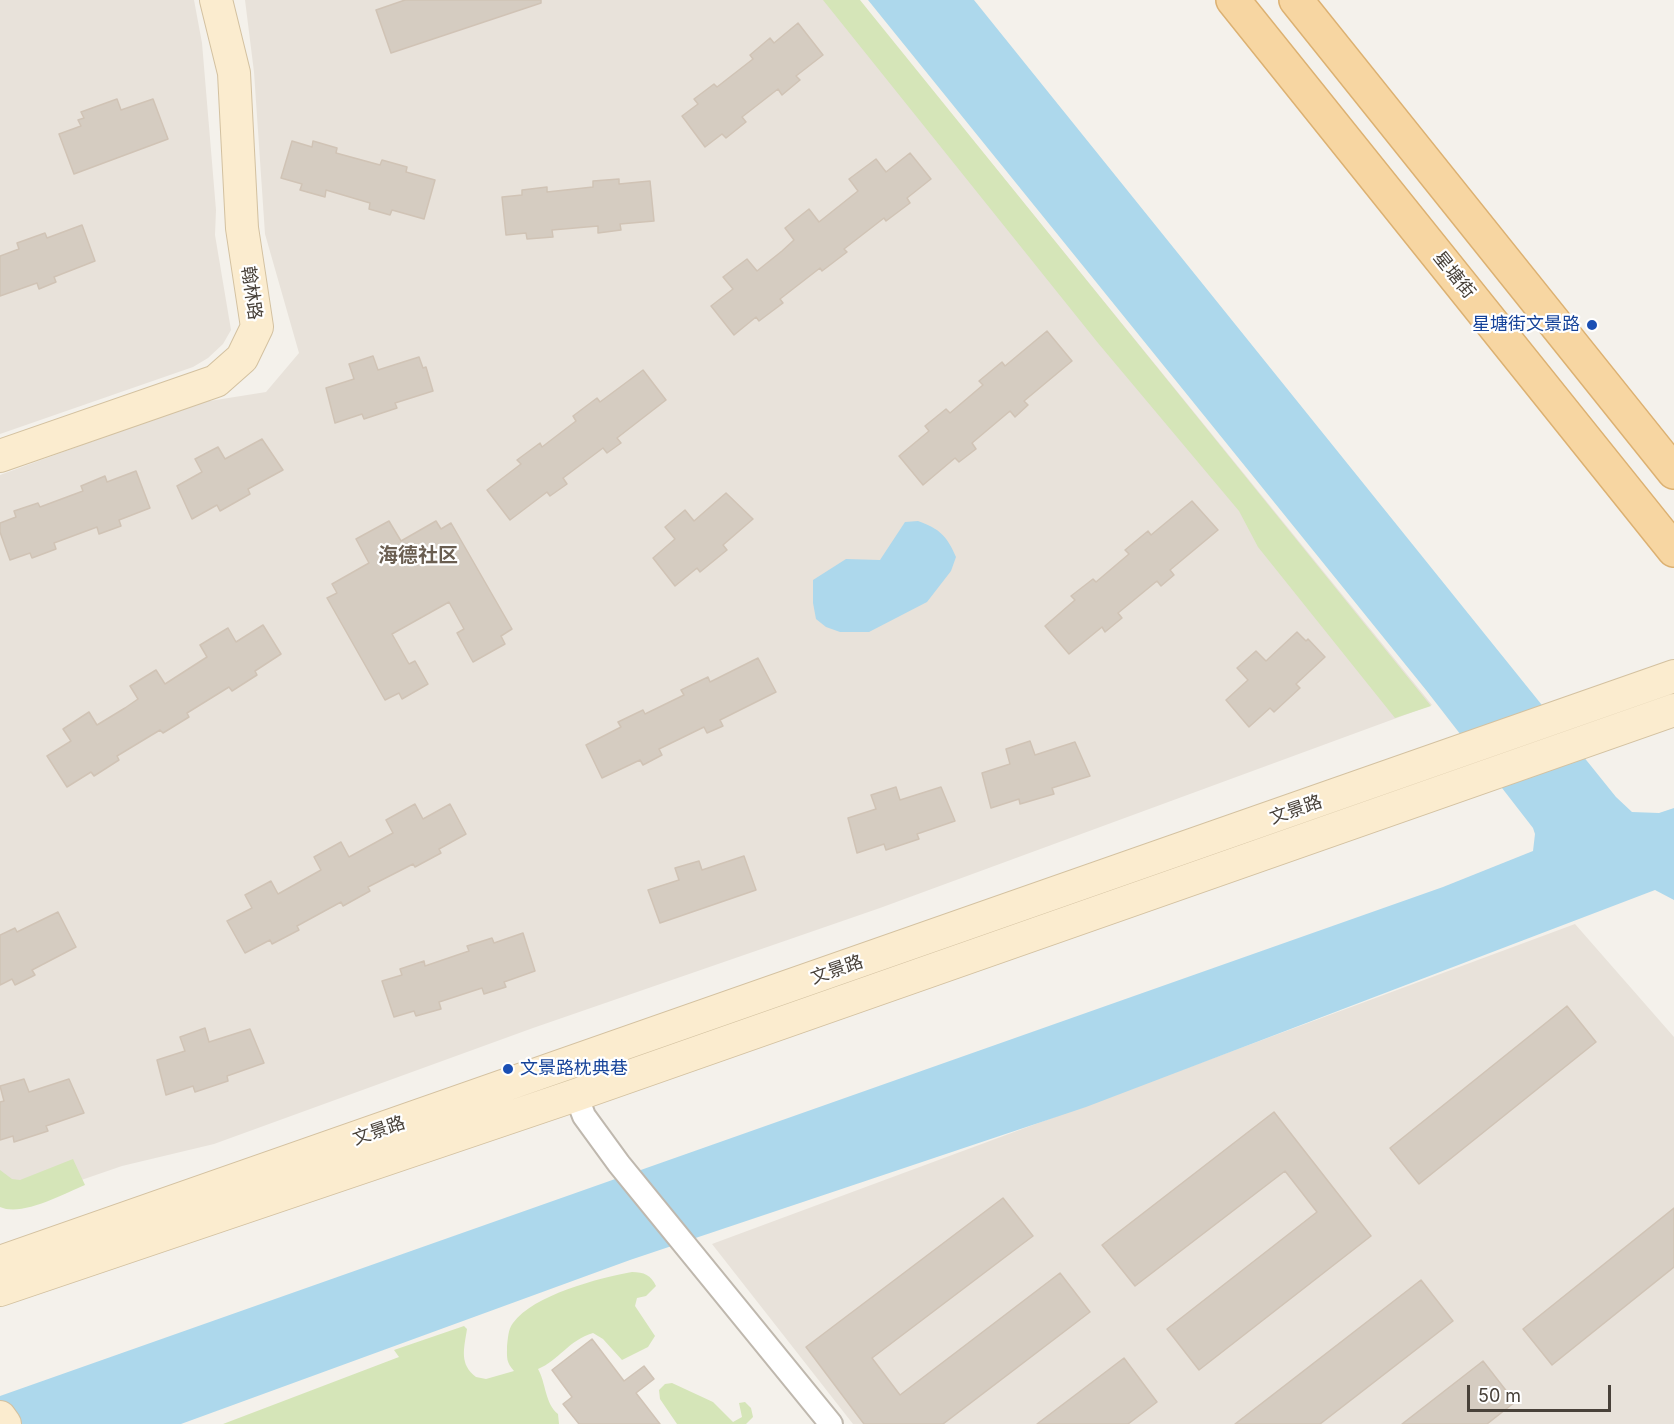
<!DOCTYPE html>
<meta charset="utf-8">
<style>
body{margin:0}
#map{position:relative;width:1674px;height:1424px;overflow:hidden;background:#f4f1eb;font-family:Inter,sans-serif}
canvas{display:block}
.scale{position:absolute;left:1467px;top:1385px;width:144px;height:27px;box-sizing:border-box;border:3px solid #484139;border-top:0;padding-left:8px;font-size:18px;line-height:21px;white-space:nowrap;color:#484139;-webkit-text-stroke:4px #fff;paint-order:stroke}
</style>
<div id="map">
<canvas width="1674" height="1424"></canvas>
<div class="scale">50 m</div>
</div>
<script>
const g = document.querySelector('canvas').getContext('2d');
g.lineJoin = 'round';
function fill(path, color) { g.fillStyle = color; g.fill(path, 'evenodd'); }
function trace(path, color, width, dash) { g.strokeStyle = color; g.lineWidth = width; g.lineCap = dash ? 'butt' : 'round'; g.setLineDash(dash || []); g.stroke(path); }
function drawText(font, color, halo, rows, align = 'center') {
  g.font = font + ' Inter,"Noto Sans SC",sans-serif'; g.lineWidth = 4.5; g.setLineDash([]); g.textBaseline = 'middle'; g.strokeStyle = halo; g.fillStyle = color; for (const [text, x, y, turn = 0] of rows) {
    g.save(); g.translate(x, y); g.rotate((+turn || 0) * Math.PI / 180); g.textAlign = isNaN(turn) ? turn : align; if (halo) g.strokeText(text, 0, 0); g.fillText(text, 0, 0); g.restore();
  }
}
fill(new Path2D(`
 M 0,0 L 194,0 L 202,43 L 216,210 L 215,235 L 231,330 L 223,344 L 208,358 L 193,367 L 0,434 Z
 M 245,0 L 859,0 L 1432,705 L 880,908 L 533,1028 L 214,1144 L 122,1166 L 3,1207 L 0,1204 L 0,475 L 197,403 L 266,392 L 299,353 L 265,234 L 254,72 Z
 M 1575,924 L 1674,1037 L 1674,1424 L 853,1424 L 712,1244 Z`), '#e8e2da');
fill(new Path2D(`
 M 823,0 L 860,0 L 1431,706 L 1395,718 L 1258,547 L 1239,511 L 1098,343 Z
 M 73,1159 L 85,1185 C 63,1194 22,1217 0,1207 L 0,1170 L 12,1179 L 20,1180 Z
 M 632,1272 C 644,1272 651,1275 656,1286 L 646,1296 L 637,1298 L 635,1306 L 655,1336 L 648,1347 L 622,1360 L 603,1339 L 593,1333 C 569,1340 558,1361 538,1369 C 546,1383 545,1404 558,1414 L 559,1424 L 223,1424 L 399,1357 L 394,1350 L 464,1326 L 467,1329 C 464,1349 459,1364 476,1377 L 486,1379 L 514,1371 C 506,1362 507,1358 507,1346 C 508,1339 508,1329 513,1323 C 533,1295 599,1278 632,1272 Z
 M 672,1383 L 713,1402 L 733,1422 L 742,1417 L 739,1403 L 745,1402 L 751,1408 L 753,1417 L 746,1424 L 677,1424 L 660,1399 L 659,1390 L 665,1384 Z`), '#d5e5b8');
fill(new Path2D(`
 M 868,0 L 974,0 L 1616,797 L 1632,812 L 1659,813 L 1674,808 L 1674,900 L 1655,890 L 1086,1107 L 630,1260 L 181,1424 L 0,1424 L 0,1396 L 1443,887 L 1533,851 L 1535,834 L 1533,828 L 1426,690 Z
 M 918,521 C 940,529 947,536 956,557 L 951,571 L 927,602 L 869,632 L 840,632 L 826,627 L 816,619 L 813,603 L 813,580 L 846,559 L 880,560 L 905,522 Z`), '#add8ec');
const building = new Path2D(`
 M 405,0 L 541,0 L 541,3 L 391,53 L 376,10 Z
 M 798,23 L 823,55 L 796,76 L 800,80 L 782,95 L 778,89 L 742,117 L 746,122 L 726,138 L 722,134 L 705,147 L 682,116 L 698,104 L 694,99 L 714,84 L 717,87 L 753,59 L 750,55 L 770,38 L 774,43 Z
 M 117,99 L 121,110 L 153,99 L 168,139 L 74,174 L 59,134 L 81,126 L 78,120 L 84,118 L 81,112 Z
 M 292,141 L 312,147 L 313,141 L 337,148 L 336,153 L 380,165 L 382,160 L 407,167 L 406,172 L 435,180 L 424,219 L 392,210 L 390,215 L 369,209 L 370,203 L 326,190 L 325,197 L 300,190 L 302,184 L 281,178 Z
 M 910,153 L 931,179 L 907,198 L 910,203 L 886,221 L 884,218 L 844,249 L 847,252 L 822,271 L 820,268 L 780,299 L 783,303 L 759,321 L 756,317 L 734,335 L 711,306 L 733,289 L 723,277 L 747,259 L 757,271 L 782,251 L 794,240 L 785,228 L 809,209 L 819,222 L 858,191 L 849,179 L 876,159 L 886,172 Z
 M 619,179 L 619,184 L 650,181 L 654,221 L 620,224 L 621,230 L 598,233 L 598,226 L 552,230 L 553,237 L 527,239 L 526,233 L 506,235 L 502,197 L 522,195 L 522,190 L 547,187 L 547,192 L 593,187 L 593,181 Z
 M 82,225 L 95,261 L 54,277 L 56,282 L 39,289 L 37,283 L 0,296 L 0,256 L 19,249 L 17,243 L 45,233 L 47,238 Z
 M 1047,331 L 1072,361 L 1024,401 L 1028,405 L 1015,417 L 1010,411 L 972,443 L 976,449 L 959,462 L 955,458 L 923,485 L 899,456 L 929,431 L 925,426 L 946,409 L 950,413 L 983,385 L 979,381 L 1002,362 L 1005,366 Z
 M 373,356 L 378,370 L 419,357 L 423,368 L 426,367 L 433,391 L 395,403 L 397,408 L 364,419 L 362,414 L 335,423 L 326,388 L 354,379 L 349,364 Z
 M 643,370 L 666,400 L 617,438 L 621,443 L 607,453 L 603,448 L 563,478 L 567,484 L 550,496 L 547,492 L 510,520 L 487,490 L 521,464 L 517,460 L 540,443 L 542,447 L 576,421 L 573,416 L 597,398 L 600,402 Z
 M 262,439 L 283,470 L 248,489 L 250,494 L 220,511 L 217,505 L 192,519 L 177,486 L 202,472 L 195,459 L 218,447 L 225,459 Z
 M 136,471 L 150,508 L 119,520 L 121,526 L 99,534 L 97,527 L 54,543 L 56,549 L 32,558 L 30,553 L 10,560 L 0,532 L 0,523 L 16,517 L 14,511 L 38,503 L 40,507 L 83,491 L 81,486 L 105,476 L 107,482 Z
 M 726,493 L 753,519 L 723,545 L 727,550 L 700,572 L 697,568 L 675,586 L 653,558 L 675,539 L 665,527 L 685,510 L 694,521 Z
 M 1192,501 L 1218,530 L 1170,570 L 1174,575 L 1161,586 L 1157,581 L 1118,613 L 1122,618 L 1105,632 L 1102,627 L 1069,654 L 1045,626 L 1075,600 L 1071,596 L 1093,579 L 1096,582 L 1129,554 L 1125,550 L 1148,531 L 1151,535 Z
 M 389,521 L 401,541 L 436,521 L 441,529 L 451,523 L 512,629 L 501,636 L 505,644 L 473,662 L 457,633 L 464,629 L 449,602 L 392,634 L 409,664 L 415,661 L 428,684 L 402,699 L 399,693 L 385,700 L 327,598 L 337,593 L 332,584 L 369,563 L 356,539 Z
 M 263,625 L 281,654 L 255,671 L 257,675 L 232,691 L 229,687 L 187,713 L 189,717 L 163,733 L 160,730 L 117,756 L 119,760 L 94,776 L 91,772 L 67,787 L 47,756 L 71,741 L 63,729 L 89,712 L 97,725 L 125,708 L 138,699 L 130,686 L 156,670 L 165,684 L 207,657 L 200,645 L 228,628 L 236,642 Z
 M 1297,632 L 1306,641 L 1308,639 L 1325,657 L 1296,684 L 1300,688 L 1274,712 L 1270,708 L 1249,727 L 1226,700 L 1248,680 L 1237,668 L 1256,651 L 1266,661 Z
 M 758,658 L 776,692 L 720,720 L 723,726 L 707,733 L 704,727 L 659,749 L 662,755 L 643,765 L 640,760 L 602,778 L 586,745 L 621,727 L 618,722 L 643,710 L 645,714 L 684,695 L 681,690 L 708,677 L 710,682 Z
 M 1030,741 L 1035,755 L 1075,742 L 1090,776 L 1052,788 L 1054,794 L 1020,804 L 1019,799 L 991,808 L 982,773 L 1010,764 L 1006,749 Z
 M 896,787 L 900,800 L 941,787 L 955,821 L 917,834 L 919,839 L 886,850 L 884,844 L 857,853 L 848,818 L 876,809 L 871,795 Z
 M 415,804 L 423,819 L 450,804 L 466,834 L 439,849 L 441,853 L 415,867 L 413,864 L 368,887 L 370,891 L 343,906 L 341,902 L 297,926 L 299,930 L 272,944 L 270,940 L 245,953 L 227,921 L 252,908 L 245,895 L 271,881 L 278,894 L 321,870 L 314,857 L 341,842 L 349,857 L 393,833 L 386,820 Z
 M 744,856 L 756,890 L 660,923 L 648,890 L 679,880 L 675,868 L 699,861 L 702,870 Z
 M 58,912 L 76,947 L 32,970 L 35,975 L 15,985 L 12,979 L 0,985 L 0,935 L 15,928 L 17,932 Z
 M 523,933 L 535,971 L 504,982 L 506,987 L 484,994 L 482,988 L 439,1002 L 441,1009 L 416,1016 L 414,1011 L 394,1017 L 382,981 L 402,975 L 400,969 L 424,961 L 425,966 L 469,951 L 467,946 L 492,938 L 494,943 Z
 M 1567,1006 L 1596,1042 L 1419,1184 L 1390,1148 Z
 M 205,1028 L 209,1042 L 250,1029 L 264,1063 L 227,1076 L 228,1081 L 195,1092 L 193,1086 L 166,1095 L 157,1060 L 185,1051 L 180,1037 Z
 M 24,1079 L 29,1092 L 69,1079 L 84,1113 L 46,1126 L 48,1131 L 14,1142 L 13,1136 L 0,1140 L 0,1102 L 4,1101 L 0,1086 Z
 M 1274,1112 L 1371,1236 L 1199,1370 L 1167,1329 L 1317,1212 L 1285,1171 L 1135,1286 L 1102,1245 Z
 M 1003,1198 L 1033,1236 L 872,1358 L 900,1395 L 1060,1273 L 1090,1312 L 943,1424 L 864,1424 L 806,1347 Z
 M 1674,1208 L 1674,1267 L 1552,1365 L 1523,1329 Z
 M 1421,1280 L 1453,1321 L 1320,1424 L 1235,1424 Z
 M 592,1339 L 624,1381 L 644,1366 L 654,1379 L 636,1393 L 660,1424 L 579,1424 L 563,1404 L 572,1397 L 552,1370 Z
 M 1124,1358 L 1157,1402 L 1128,1424 L 1037,1424 Z
 M 1483,1361 L 1515,1402 L 1487,1424 L 1402,1424 Z`);
fill(building, '#d5ccc1');
trace(building, '#d0c3b5', 1.5);
const minor = new Path2D(`
 M 576,1095 L 584,1116 L 619,1164 L 831,1424`);
const secondary = new Path2D(`
 M 0,456 L 216,381 L 242,358 L 257,327 L 242,228 L 234,73 L 216,0
 M 0,1262 L 1674,676
 M 0,1290 L 576,1095 L 1674,710
 M 0,1417 L 5,1424`);
const primary = new Path2D(`
 M 1233,0 L 1674,550
 M 1296,0 L 1674,472`);
trace(minor, '#bfb8ae', 26);
trace(secondary, '#d3c1a0', 34);
trace(primary, '#dcb172', 36);
trace(minor, '#fff', 22);
trace(secondary, '#fbeccf', 32);
trace(primary, '#f7d6a2', 33);
for (const [x, y, r, color] of [
 [1592,325,6,"#1a4fb4"],
 [508,1069,6,"#1a4fb4"]
]) { const dot = new Path2D(); dot.arc(x, y, r, 0, 2 * Math.PI); g.fillStyle = color; g.fill(dot); trace(dot, '#fff', 2); }
drawText('18px', '#484139', '#fff', [
 ["星塘街",1454,275,51],
 ["翰林路",251,293,82],
 ["文景路",1296,810,-19],
 ["文景路",837,970,-19],
 ["文景路",379,1131,-19]
]);
drawText('18px', '#164399', '#fff', [
 ["星塘街文景路",1580,325],
 ["文景路枕典巷",520,1069,"left"]
], 'right');
drawText('bold 20px', '#6a5e51', '#fff', [
 ["海德社区",418,556]
]);
</script>
